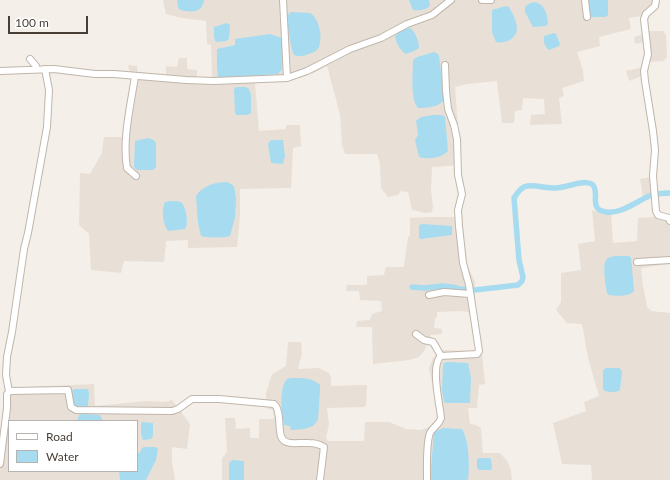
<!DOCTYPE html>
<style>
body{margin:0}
#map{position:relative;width:670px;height:480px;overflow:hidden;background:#f4efe8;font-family:Lato,sans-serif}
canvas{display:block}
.legend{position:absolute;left:8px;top:420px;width:130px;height:52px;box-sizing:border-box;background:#fff;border:1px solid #b6b2af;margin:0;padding:5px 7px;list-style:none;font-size:12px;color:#483f37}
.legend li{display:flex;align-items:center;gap:8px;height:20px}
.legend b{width:20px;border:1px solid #b6b2af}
.scale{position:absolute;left:8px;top:16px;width:80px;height:18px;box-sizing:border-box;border:2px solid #483f37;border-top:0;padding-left:5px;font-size:12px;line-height:14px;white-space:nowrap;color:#483f37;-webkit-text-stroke:3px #fff;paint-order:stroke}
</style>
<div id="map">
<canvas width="670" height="480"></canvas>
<ul class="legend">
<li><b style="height:5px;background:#fff"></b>Road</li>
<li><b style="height:11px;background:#a6dbf0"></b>Water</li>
</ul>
<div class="scale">100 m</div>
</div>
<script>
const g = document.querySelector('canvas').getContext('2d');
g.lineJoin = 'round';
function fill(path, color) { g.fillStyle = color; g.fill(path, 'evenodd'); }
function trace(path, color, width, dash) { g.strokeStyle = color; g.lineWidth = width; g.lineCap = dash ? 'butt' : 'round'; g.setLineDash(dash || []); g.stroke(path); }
fill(new Path2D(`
 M 163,0 L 658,0 L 658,7 L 650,13 L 648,17 L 649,31 L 663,31 L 666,35 L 667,58 L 663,61 L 649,62 L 642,76 L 629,81 L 626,71 L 643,67 L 646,53 L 645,42 L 635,44 L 634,37 L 645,34 L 642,16 L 629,18 L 631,29 L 599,37 L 600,46 L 577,52 L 583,70 L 584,81 L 562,88 L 564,96 L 559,98 L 562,124 L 530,125 L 531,115 L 545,114 L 544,99 L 523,98 L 522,110 L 515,111 L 514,123 L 502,123 L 497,81 L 468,84 L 455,87 L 461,165 L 432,167 L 431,190 L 433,207 L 432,212 L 426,213 L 412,210 L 408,192 L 401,191 L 398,195 L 388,197 L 381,188 L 380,164 L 377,154 L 345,154 L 342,145 L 340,114 L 327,66 L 314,73 L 297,78 L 276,82 L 255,83 L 259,131 L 286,129 L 286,125 L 300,125 L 301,146 L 293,148 L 291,188 L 240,189 L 240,216 L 237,247 L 188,248 L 188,240 L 166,241 L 164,262 L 124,261 L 121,273 L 91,270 L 89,234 L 79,225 L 80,173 L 90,174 L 102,153 L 104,137 L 122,137 L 126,116 L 131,80 L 128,65 L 137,66 L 138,72 L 166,75 L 166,66 L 177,67 L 179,58 L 187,58 L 187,69 L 197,70 L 197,78 L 212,77 L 211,45 L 207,44 L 206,21 L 181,18 L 166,14 Z
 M 651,177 L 653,192 L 643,197 L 640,179 Z
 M 592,210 L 603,214 L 611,214 L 613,243 L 637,241 L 638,218 L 655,217 L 662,213 L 670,215 L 670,264 L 641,268 L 643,286 L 647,307 L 651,311 L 670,313 L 670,480 L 592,480 L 591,465 L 562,464 L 553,423 L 586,411 L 584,402 L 599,396 L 588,358 L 582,324 L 567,323 L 556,310 L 561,302 L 561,273 L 581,270 L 578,244 L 595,241 Z
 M 429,217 L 463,217 L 463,229 L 466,262 L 475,282 L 475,299 L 476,312 L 470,314 L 468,312 L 461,311 L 437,312 L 437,317 L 435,319 L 434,328 L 442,329 L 442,334 L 431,335 L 424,351 L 419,357 L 409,360 L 373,364 L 372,327 L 356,327 L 357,321 L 370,320 L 372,314 L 382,311 L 381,301 L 360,300 L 359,291 L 346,291 L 347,285 L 367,285 L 367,276 L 384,275 L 386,267 L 404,267 L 408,237 L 410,236 L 410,218 Z
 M 288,342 L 301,342 L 302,353 L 298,369 L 319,368 L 329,373 L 331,377 L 331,386 L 366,385 L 367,386 L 366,406 L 364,407 L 327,408 L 329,424 L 326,438 L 328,441 L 364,441 L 365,422 L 389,422 L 406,429 L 420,430 L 427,428 L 437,420 L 438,413 L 429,368 L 433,358 L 442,350 L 470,351 L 482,353 L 485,384 L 479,385 L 477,408 L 468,408 L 470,424 L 476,425 L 481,428 L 483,453 L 500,453 L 508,462 L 511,471 L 512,480 L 222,480 L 222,458 L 227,452 L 225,418 L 235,418 L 236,429 L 250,428 L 250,438 L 259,438 L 259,419 L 274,419 L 273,410 L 266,408 L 266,393 L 272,374 L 286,366 Z
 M 94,384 L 95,406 L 146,401 L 165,402 L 172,400 L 190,424 L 187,449 L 172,447 L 172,462 L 175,480 L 0,480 L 0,438 L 3,424 L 5,388 ZM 9,421 L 137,421 L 137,471 L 9,471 Z`), '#e8e0d7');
fill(new Path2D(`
 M 177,0 L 204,0 L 204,1 C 201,14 191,12 180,10 L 178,7 Z
 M 409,0 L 429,0 L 430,6 C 426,10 418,11 413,10 Z
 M 588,0 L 608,0 L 608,15 L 605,17 L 590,17 Z
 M 534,2 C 545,4 547,13 548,24 L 546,26 L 533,27 L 525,12 L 525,7 L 528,4 Z
 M 506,6 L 509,7 C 514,16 523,32 511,39 C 507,42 501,43 496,42 L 492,32 L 492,10 Z
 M 292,12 L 310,13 C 319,18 323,37 319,47 C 317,52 311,53 306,55 C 302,56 299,57 294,55 L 292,50 L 287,25 L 287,18 L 289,13 Z
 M 227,23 L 230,25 L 229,39 L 226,41 L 216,42 L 214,38 L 214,27 Z
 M 410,28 C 415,31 419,41 419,48 L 416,50 L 406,54 C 400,51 396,42 395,36 L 401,30 Z
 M 554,33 L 556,34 L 560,44 L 559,46 L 549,50 C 545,47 543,41 544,36 Z
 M 270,34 L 282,38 L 283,40 L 282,70 L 278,74 L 218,78 L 217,67 L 217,49 L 235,45 L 235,39 Z
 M 434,52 L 438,54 L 439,56 L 444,97 C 444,99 443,102 441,103 C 437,107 424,108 418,108 C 410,99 413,72 413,60 L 417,57 Z
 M 236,87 L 246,87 L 249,89 L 251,95 L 251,113 L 247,115 L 236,115 L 235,113 L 234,90 Z
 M 433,115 L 442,115 L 445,117 L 448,151 C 442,158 427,160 419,157 L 415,140 L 418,135 L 416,121 L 421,117 Z
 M 148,138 L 154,140 L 156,144 L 156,167 L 153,170 L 137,170 L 134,167 L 135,141 Z
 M 271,140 L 283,140 L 285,156 L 283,164 L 271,163 L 268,144 Z
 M 227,182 L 234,186 L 236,198 L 235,217 L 230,236 C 222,238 210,238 201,236 L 198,223 L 196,196 C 202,186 215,182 227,182 Z
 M 165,202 C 169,201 179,200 182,203 C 186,208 189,224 185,229 L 168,231 C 163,224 161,210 165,202 Z
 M 422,224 L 452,226 L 452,235 L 421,239 L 419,238 L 419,225 Z
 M 614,256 L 628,256 L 631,257 L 634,291 C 629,297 616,296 609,295 L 607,293 C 606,286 601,262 608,258 C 609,257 612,257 614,256 Z
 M 447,362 L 468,363 L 471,378 L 470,403 L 448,403 L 444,402 L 442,390 L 443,366 L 444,363 Z
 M 606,368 L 619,368 L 622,371 L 620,390 C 616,393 610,392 605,391 L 603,389 L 603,370 Z
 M 291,378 C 301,378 312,377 320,385 L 320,391 L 318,420 L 313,426 L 304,429 L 291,430 L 290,426 L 284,425 C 282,412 278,390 287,379 Z
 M 74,389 L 88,389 L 89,393 L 88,406 C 83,408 78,408 74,405 L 71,392 Z
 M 82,414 L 100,415 L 103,421 L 77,421 L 79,415 Z
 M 142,422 L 153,423 L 153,436 L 151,439 L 143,440 C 141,435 140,427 142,422 Z
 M 443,428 L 462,429 C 469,440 470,467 468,480 L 430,480 L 434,432 Z
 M 144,447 L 155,447 L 158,449 L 156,460 L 146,480 L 120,480 L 119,471 L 137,471 L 137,454 L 140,452 L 142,448 Z
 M 480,458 L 489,458 L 491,459 L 492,468 L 491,470 L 479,470 L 477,468 L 477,459 Z
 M 232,460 L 244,461 L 244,480 L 229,480 L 229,463 Z`), '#a6dbf0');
trace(new Path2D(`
 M 412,287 L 425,288 L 442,286 L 452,287 L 460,289 L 475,290 L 518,285 L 522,281 L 523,277 L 519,260 L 514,198 C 517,193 521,187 527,186 C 536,185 546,188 555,188 C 564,188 572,184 581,183 C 585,182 591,183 593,185 C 600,193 588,210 606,212 C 621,214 636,202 649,196 C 655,194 663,193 670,193`), '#a6dbf0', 5.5);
const minor = new Path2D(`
 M 283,0 L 287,78
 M 482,0 L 491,0
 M 585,0 L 587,17
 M 656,0 L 655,6 L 646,14 L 644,19 L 648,54 L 644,71 L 645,81 L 653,131 L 655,150 L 653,176 L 656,211 L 658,215 L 669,218 L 670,221
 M 30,59 L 36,66 L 36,69
 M 0,71 L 54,69 L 95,74 L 114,74 L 186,80 L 214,81 L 287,78 L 307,71 L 350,49 L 381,38 L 407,24 L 432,15 L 451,0
 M 135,76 C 131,104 122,139 127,168 L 136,176
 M 637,262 L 670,260
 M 429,295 L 444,292 L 470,294
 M 416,334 L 424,340 L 433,342 L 441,356
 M 9,392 L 6,375 L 7,357 L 12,332 L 24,249 L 28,233 L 47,127 L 49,90 L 45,69
 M 0,464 L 7,408 L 7,394 L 10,391 L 68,390 L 71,407 L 76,410 L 172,411 L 178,409 L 192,399 L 219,399 L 274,404 C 280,409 279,423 280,431 C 281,448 296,442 309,443 C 315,443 319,444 324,447 L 320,480
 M 427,480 C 427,468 426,443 430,433 C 433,427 439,425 441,418 C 440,405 430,365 441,356 L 477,354 L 479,351 L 469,285 L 463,263 L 459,226 L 458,210 L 462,194 L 458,175 L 457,139 L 454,125 L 448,109 L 446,91 L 445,65`);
trace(minor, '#c0b6ab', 8);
trace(minor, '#fff', 6);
</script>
